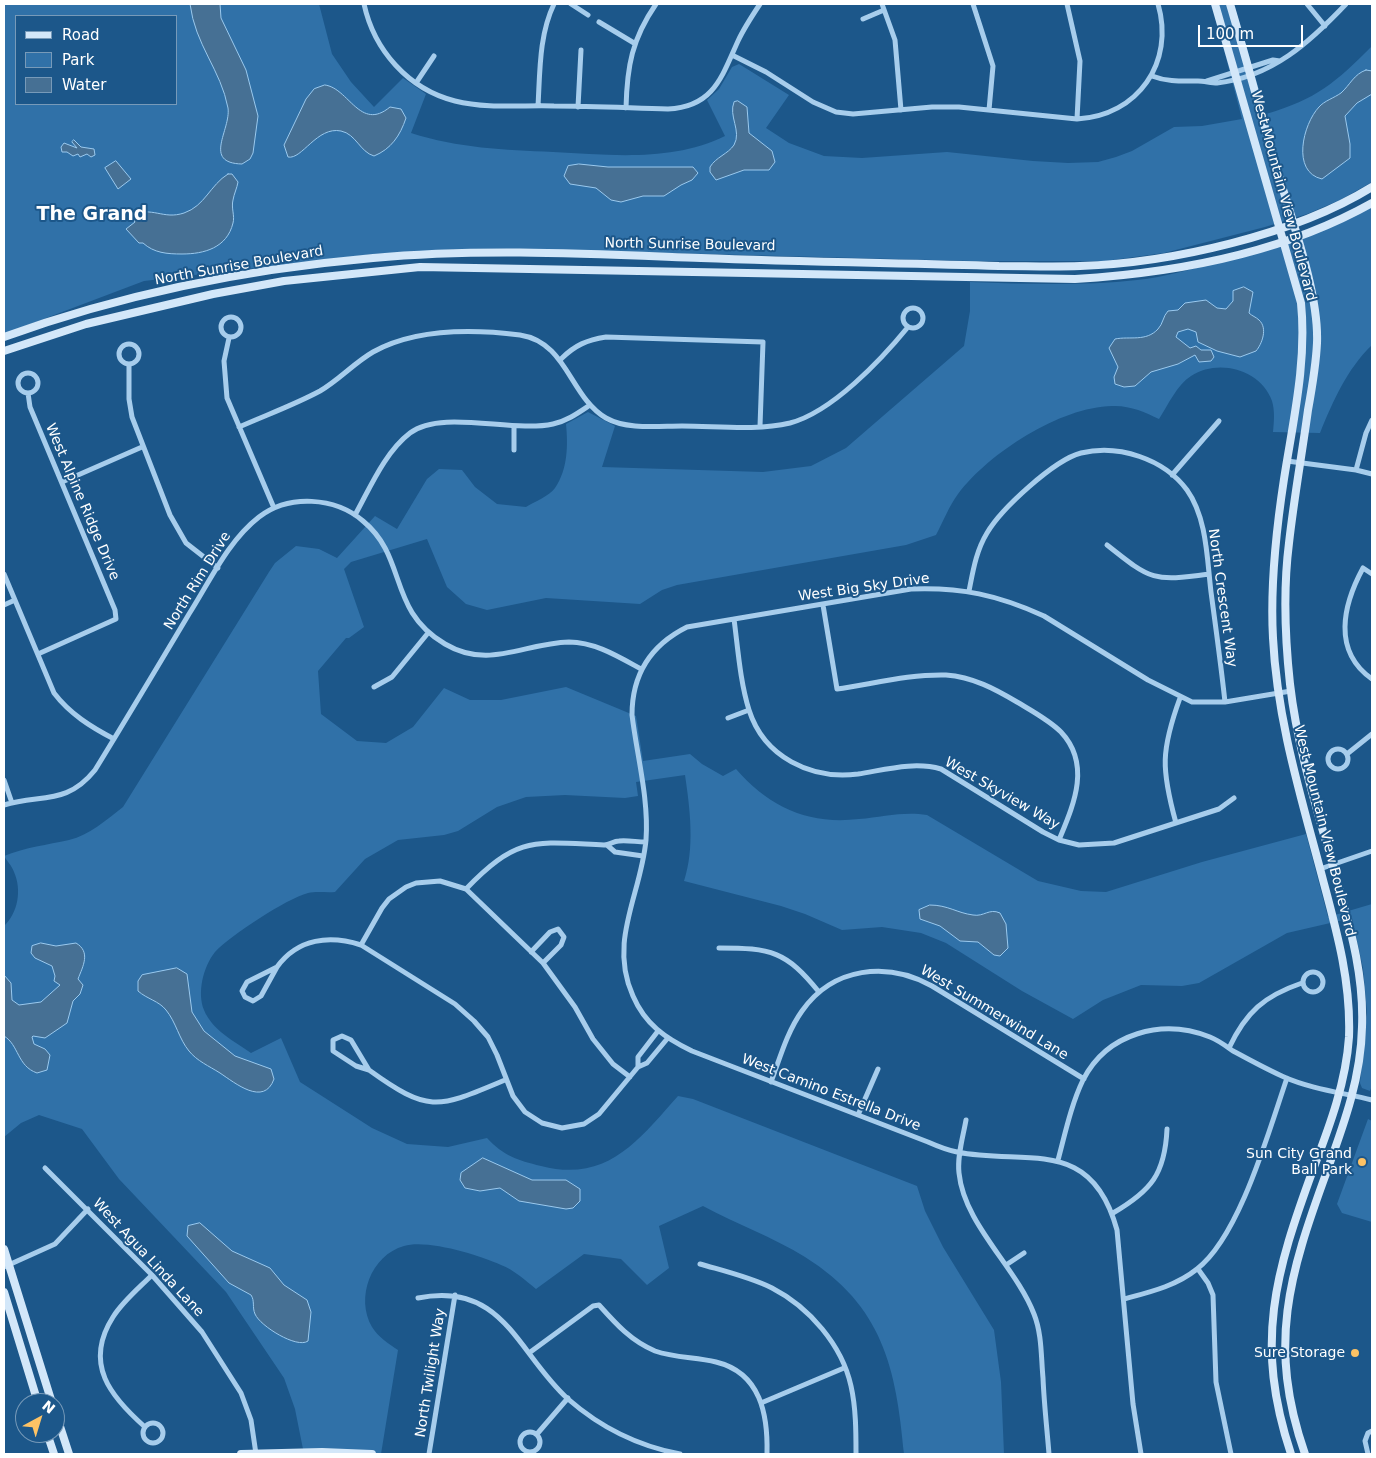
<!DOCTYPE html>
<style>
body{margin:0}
#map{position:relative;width:1376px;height:1458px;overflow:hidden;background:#1c578a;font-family:"DejaVu Sans",sans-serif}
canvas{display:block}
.frame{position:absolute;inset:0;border:5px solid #fff;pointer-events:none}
.legend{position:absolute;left:15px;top:15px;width:162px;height:90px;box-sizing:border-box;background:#1c578a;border:1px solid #779ab9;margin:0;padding:6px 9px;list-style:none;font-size:15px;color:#fff}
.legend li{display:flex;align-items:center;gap:10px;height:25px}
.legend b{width:25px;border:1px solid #779ab9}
.north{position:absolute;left:15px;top:1393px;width:50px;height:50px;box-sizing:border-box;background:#1c578a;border:1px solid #779ab9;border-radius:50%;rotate:39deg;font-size:14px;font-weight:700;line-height:20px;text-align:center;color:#fff}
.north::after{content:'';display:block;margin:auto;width:18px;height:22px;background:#fcc265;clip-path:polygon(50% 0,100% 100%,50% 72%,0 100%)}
.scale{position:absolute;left:1198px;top:25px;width:105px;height:22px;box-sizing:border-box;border:2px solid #fff;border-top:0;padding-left:6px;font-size:15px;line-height:18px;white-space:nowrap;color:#fff;-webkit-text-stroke:4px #1c578a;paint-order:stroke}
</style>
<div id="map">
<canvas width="1376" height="1458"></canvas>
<div class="frame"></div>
<ul class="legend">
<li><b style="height:6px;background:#d3e7f9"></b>Road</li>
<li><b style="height:14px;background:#3071a8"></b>Park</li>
<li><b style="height:14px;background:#467094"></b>Water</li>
</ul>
<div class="north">N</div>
<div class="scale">100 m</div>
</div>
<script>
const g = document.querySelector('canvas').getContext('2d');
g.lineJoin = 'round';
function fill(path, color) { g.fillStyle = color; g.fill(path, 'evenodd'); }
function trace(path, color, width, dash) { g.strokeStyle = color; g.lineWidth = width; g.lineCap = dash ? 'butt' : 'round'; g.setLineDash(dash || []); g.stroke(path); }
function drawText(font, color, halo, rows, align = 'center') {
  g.font = font + ' "DejaVu Sans",sans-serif'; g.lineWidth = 4; g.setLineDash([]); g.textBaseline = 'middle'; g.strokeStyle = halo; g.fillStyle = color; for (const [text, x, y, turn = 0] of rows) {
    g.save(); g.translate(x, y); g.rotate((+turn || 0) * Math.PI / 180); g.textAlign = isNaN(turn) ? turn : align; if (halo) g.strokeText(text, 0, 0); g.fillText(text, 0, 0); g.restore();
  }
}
fill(new Path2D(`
 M 4,4 L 319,4 L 332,54 L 351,82 L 374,107 L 403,78 L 426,94 L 411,133 C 458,148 504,150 553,152 C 611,155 672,162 725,136 L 707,100 L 719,89 L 732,67 L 739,64 L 789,95 L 766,128 L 789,143 L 824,156 L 862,158 L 947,152 L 1033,161 L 1068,163 L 1098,162 L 1116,157 L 1132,151 L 1174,127 L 1202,126 L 1242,119 L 1212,4 L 1234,4 L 1266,114 C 1317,99 1335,83 1372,46 L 1372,182 L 1340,200 L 1307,214 L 1265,227 L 1164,253 L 1105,261 L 970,261 L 518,249 L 462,249 L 374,254 L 144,281 L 4,334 ZM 16,16 L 176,16 L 176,104 L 16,104 Z
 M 1372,207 L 1372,345 C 1347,369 1333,401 1320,433 L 1273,432 C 1274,422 1275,411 1272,401 C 1261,370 1219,358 1191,376 C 1177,385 1168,405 1159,419 C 1145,412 1129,405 1112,406 C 1060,407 989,453 958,494 C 949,506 943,522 936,535 L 906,545 L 677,585 L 662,590 L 640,604 L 546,598 L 487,610 L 466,604 L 447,587 L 427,539 L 351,562 L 344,569 L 364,627 L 349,638 L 346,638 L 318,671 L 321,714 L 357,741 L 386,743 L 413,727 L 444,688 L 470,700 L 501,700 L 566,687 L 636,716 L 643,761 L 690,754 L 702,764 L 723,776 L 736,769 C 769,807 808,825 859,819 C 883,817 904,811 927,815 L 1038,881 L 1081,891 L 1106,892 L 1202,862 L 1306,834 L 1328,917 L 1372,904 L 1372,1086 L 1370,1091 L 1362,1088 L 1360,1083 L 1367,1013 L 1363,968 L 1352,918 L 1287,933 L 1199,983 L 1182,986 L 1141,985 L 1103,1000 L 1073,1019 L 1022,991 L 946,943 L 921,933 L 882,927 L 842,930 L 805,914 L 781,906 L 684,881 C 695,848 690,809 685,775 L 636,782 L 638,796 L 625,798 L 565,795 L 526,797 L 497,807 L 458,831 L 444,835 L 398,840 L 365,859 L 335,892 C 327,893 317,891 308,893 C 286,899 231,935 215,952 C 203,967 197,993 204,1010 C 212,1030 234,1041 251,1053 L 281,1038 L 300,1082 L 372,1128 L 407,1144 L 448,1147 L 487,1138 C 504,1156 517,1160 541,1166 C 607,1183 638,1141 678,1096 L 693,1099 L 917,1186 L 925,1211 L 943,1247 L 994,1330 L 1001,1382 L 1004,1454 L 904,1454 C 896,1368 883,1306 805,1257 C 773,1237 736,1224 703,1206 L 659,1226 L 669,1268 L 647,1285 L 621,1259 L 584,1254 L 536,1289 C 525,1280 514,1270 501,1265 C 479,1255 427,1239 404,1246 C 371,1255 355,1298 372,1327 C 378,1337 389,1344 398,1350 L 381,1454 L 304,1454 L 295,1409 L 284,1378 L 226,1292 L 119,1179 L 82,1129 L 39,1115 L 21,1123 L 4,1137 L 4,926 C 18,913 22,890 14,872 C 12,866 7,861 4,856 C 26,847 47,845 69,840 C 90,835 106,820 123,807 L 269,572 L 275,563 L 296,546 L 319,549 L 337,558 L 375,516 L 397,529 L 427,479 L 439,469 L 462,470 L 475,487 L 497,504 L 526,507 C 534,502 549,496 555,488 C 568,469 568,445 566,424 L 588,412 L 615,426 L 602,467 L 763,472 L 811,466 L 846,448 L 964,346 L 970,311 L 970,282 C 1026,284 1082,286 1137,280 C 1165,277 1192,269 1219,262 C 1272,249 1323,232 1372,207 Z
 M 1368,1119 L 1372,1121 L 1372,1222 L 1342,1213 L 1337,1204 Z`), '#3071a8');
const water = new Path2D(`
 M 190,4 L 220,4 L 221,18 L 246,70 L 258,116 L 253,153 L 250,159 L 242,164 C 202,163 231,130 228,108 C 221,70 195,45 190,4 Z
 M 1366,70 L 1372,71 L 1372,94 L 1357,103 L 1345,116 L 1350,144 L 1350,158 L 1322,179 C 1291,172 1303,124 1319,107 C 1324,101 1334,98 1341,93 C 1350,85 1354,74 1366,70 Z
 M 325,85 C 349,88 360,132 390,107 L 401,109 L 406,118 C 400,136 391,149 374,156 C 360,152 356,134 341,131 C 317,126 302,160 288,157 L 284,145 L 306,99 L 314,89 Z
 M 738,101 L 747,107 L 749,133 L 772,151 L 775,162 L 769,170 L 744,170 L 716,180 L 710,172 L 710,167 C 716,157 728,154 734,145 C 742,131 728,116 734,102 Z
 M 74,140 L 81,147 L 94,149 L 95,155 L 91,157 L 87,154 L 80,157 L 78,154 L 73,156 L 67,152 L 62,152 L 61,147 L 64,143 L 77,148 L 72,142 Z
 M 116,161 L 131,179 L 118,189 L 105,168 Z
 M 579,164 L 608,167 L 693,167 L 698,173 L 692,180 L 681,185 L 664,196 L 643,196 L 621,202 L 611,200 L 596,188 L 570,184 L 564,176 L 568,166 Z
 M 228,174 L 232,174 L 238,182 C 237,188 234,194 233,200 C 231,208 235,216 233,223 C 227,248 204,254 182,254 C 167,254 154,253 143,243 L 139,243 L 126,229 L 135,222 L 130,215 C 153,206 163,220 184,213 C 205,206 210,185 228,174 Z
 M 1244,287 L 1253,292 L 1249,313 C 1252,316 1256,317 1259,320 C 1268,328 1262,344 1256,351 L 1240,357 L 1217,351 L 1198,342 L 1196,332 L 1188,329 L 1178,332 L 1176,337 L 1190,348 L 1196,346 L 1201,350 L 1211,350 L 1214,357 L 1211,361 L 1199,362 L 1195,355 L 1178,364 L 1151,372 L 1135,386 L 1124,387 L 1115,384 L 1114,377 L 1118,367 L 1109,348 L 1115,339 C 1130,336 1146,342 1158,329 C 1163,324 1163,316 1168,311 L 1178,310 L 1185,303 L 1206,300 L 1217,308 L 1226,309 L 1233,301 L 1233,291 Z
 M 930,905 C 948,905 957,913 973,915 C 984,917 989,908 1000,913 L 1006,924 L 1008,948 L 1000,956 L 994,955 L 978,942 L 960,941 L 940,926 L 920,919 L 919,910 Z
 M 41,943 L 56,946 L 76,943 C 91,952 83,966 78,979 L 83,985 L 80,994 L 73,1001 L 67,1023 L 45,1038 L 33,1036 L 32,1037 L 34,1044 L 45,1049 L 50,1055 L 47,1070 L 37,1073 C 17,1066 19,1045 4,1036 L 4,975 L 11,983 L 12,1000 L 19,1005 L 41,1002 L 60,985 L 54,981 L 55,976 L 52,966 L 35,958 L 31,953 L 32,946 Z
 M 177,968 L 187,974 L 192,1012 L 204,1031 L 235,1056 L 271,1069 L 274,1079 C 264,1107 235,1083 220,1073 C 209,1066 197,1061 189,1051 C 179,1039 176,1022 166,1010 C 159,1001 147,999 138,991 L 138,981 L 142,975 Z
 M 483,1158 L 532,1180 L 566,1180 L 580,1189 L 580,1201 L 573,1208 L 566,1209 L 519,1201 L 500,1188 L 480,1191 L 465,1188 L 460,1180 L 461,1173 Z
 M 200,1223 L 232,1251 L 270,1268 L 284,1285 L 307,1300 L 311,1312 L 308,1341 C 297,1349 260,1326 255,1314 C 252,1307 255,1301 251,1295 L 229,1283 L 187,1236 L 188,1226 Z`);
fill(water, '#467094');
trace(water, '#9ac9ee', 1);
trace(new Path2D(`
 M 364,4 C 374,50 408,89 455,101 C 487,109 522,105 554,106 C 592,106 630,108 668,109 C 714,107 722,76 738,41 C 744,28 752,16 760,4
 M 571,4 L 588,15
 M 882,4 L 895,40 L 901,110
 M 973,4 L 993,66 L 989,110
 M 1067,4 L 1080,61 L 1077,119
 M 1307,4 L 1325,26
 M 863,19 L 884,10
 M 599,22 L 634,43
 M 732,55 L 766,72 L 813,102 L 836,112 L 853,114 L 932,107 L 959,107 L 1077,119 C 1138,116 1175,62 1158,4
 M 1152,76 C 1167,82 1182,81 1198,81 C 1204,81 1211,83 1217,83 C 1272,77 1310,42 1346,4
 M 1207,81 L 1273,60 L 1280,61
 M 416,83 L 434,56
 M 538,106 C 540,72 539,35 554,4
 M 578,107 L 581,50
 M 626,108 C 627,66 632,39 656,4
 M903 318a10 10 0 1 1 20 0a10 10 0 1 1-20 0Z
 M221 327a10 10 0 1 1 20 0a10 10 0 1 1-20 0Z
 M 229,338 L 224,361 L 227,398 L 274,508
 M119 354a10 10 0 1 1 20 0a10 10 0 1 1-20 0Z
 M 561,359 C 575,345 587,340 606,337 L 763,342 L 760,426
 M 129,364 L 129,399 L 132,417 L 170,515 L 186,543 L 218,568
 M18 383a10 10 0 1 1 20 0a10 10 0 1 1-20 0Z
 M 28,393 L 30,407 L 115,610 L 116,619 L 38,654
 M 514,426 L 514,450
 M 239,427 C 266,415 294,405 320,391 C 339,380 354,363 373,352 C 416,328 472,329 520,335 C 567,342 570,397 606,418 C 627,430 658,426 682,426 C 717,426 756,431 790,423 C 832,412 881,360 908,327
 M 1287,461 L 1356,470 L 1372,474
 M 1356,470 L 1366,433 L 1372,420
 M 1172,475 L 1219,421
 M 62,482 L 142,447
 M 355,515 C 370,488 385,452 410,433 C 442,409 512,433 553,424 C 567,421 578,413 590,405
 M 1107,545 C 1151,580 1153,582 1209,574
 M 4,574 L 54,693 C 70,714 91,727 114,739
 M 1372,574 L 1363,568 C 1343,605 1332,651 1372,679
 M 969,591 C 973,571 976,551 987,533 C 1001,509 1054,460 1081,453 C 1119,444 1164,459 1187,490 C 1207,518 1207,559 1211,592 C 1216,629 1221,665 1225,702
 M 4,605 L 15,600
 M 823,605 L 837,689 C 872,684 910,674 946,675 C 973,677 995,689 1017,702 C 1032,711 1049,720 1061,732 C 1092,765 1073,806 1059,840
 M 734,619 C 738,649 740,681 749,710 C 764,757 811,780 858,774 C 884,770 914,761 941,769 L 1043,832 L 1059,840 L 1079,845 L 1114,843 L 1219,809 L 1234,798
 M 374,687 L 392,677 L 428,633
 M 728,718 L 749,710
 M1328 759a10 10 0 1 1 20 0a10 10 0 1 1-20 0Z
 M 1347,754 L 1372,734
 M 4,780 L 12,803
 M 4,805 C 42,794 67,805 95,770 C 127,718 158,666 189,614 C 210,581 228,541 259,517 C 289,494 335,497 363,521 C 408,558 387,610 445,644 C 489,670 524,643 569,642 C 595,642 619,657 641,669
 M 1176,823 C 1161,769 1161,750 1180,698
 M 607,845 L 615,852 L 643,856
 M 1320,869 L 1372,851
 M 466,889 C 518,835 535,842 604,845 C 610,845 613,841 619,841 C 627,840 637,842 645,842
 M 361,945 L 382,908 L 389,899 L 406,887 L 416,883 L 440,881 L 466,889 L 543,963 L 575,1007 L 593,1039 L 613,1064 L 630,1077
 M 719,948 C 771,948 786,951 819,992
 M 531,952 L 550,932 L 558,929 L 564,937 L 561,945 L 543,963
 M 277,967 C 298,938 330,935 361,945 L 455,1004 L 474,1021 L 488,1037 L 497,1055 L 513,1096 L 525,1112 L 542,1123 L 562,1128 L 584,1124 L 599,1114 L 638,1067 L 647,1063 L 667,1039
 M 277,967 L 261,996 L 253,1001 L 245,997 L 242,991 L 247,982 Z
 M1303 982a10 10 0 1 1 20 0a10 10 0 1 1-20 0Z
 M 342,1036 L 351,1040 L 369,1070 L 356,1066 L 333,1051 L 333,1040 Z
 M 1229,1048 C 1246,1012 1264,996 1302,983
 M 638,1067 L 638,1057 L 658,1031
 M 369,1070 C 430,1114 438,1108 505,1080
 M 771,1082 C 780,1058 787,1032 802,1011 C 833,967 887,961 932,986 L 1084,1079
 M 858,1115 L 878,1069
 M 966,1120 C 963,1137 957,1156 959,1173 C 964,1224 1016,1267 1034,1314 C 1042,1334 1041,1357 1043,1378 C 1044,1403 1047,1429 1049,1454
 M 1058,1160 C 1065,1134 1071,1105 1083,1080 C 1107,1033 1162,1018 1210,1037 C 1218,1040 1226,1046 1233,1051 C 1250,1060 1266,1069 1284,1077 C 1311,1089 1344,1093 1372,1100
 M 45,1168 L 152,1275 L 202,1332 L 241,1393 L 251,1420 L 256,1454
 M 1113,1213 C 1151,1191 1165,1174 1167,1129
 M 700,1264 C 724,1271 750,1277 772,1288 C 809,1307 842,1345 851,1386 C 856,1408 856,1432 856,1454
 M 1006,1265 L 1024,1253
 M 4,1267 L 55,1244 L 88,1209
 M 1198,1269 L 1208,1283 L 1213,1295 L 1216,1382 L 1231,1454
 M 418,1298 C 504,1281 517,1353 568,1399 C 600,1427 638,1446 680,1454
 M 1124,1299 C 1150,1292 1176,1286 1197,1269 C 1240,1236 1269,1130 1287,1078
 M 529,1353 L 593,1306 L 599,1305 C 616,1324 631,1341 655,1351 C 675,1358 696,1357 716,1362 C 761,1373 768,1415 767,1454
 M 761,1403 L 844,1368
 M143 1433a10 10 0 1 1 20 0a10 10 0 1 1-20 0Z
 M 145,1427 C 111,1397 83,1364 113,1317 C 123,1301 139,1288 152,1275
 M520 1442a10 10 0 1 1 20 0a10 10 0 1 1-20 0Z
 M 537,1434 L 568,1398
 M 429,1454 L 455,1295
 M 1141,1454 L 1133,1404 L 1117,1230 C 1091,1135 1027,1166 957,1152 C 947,1150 937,1146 928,1142 L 692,1051 C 665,1038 645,1024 633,996 C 608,941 641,895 646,840 C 649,799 637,756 632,715 C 632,675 651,645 687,627 L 911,589 C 961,587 998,595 1044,616 L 1148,680 L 1192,702 L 1225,702 L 1291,691
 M 1368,1454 L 1365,1441 L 1368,1433 L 1372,1431`), '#a7cdec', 5);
trace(new Path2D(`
 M 1215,4 L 1301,303 C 1307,362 1293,421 1284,479 C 1276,531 1270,585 1273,638 C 1277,721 1302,800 1323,880 C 1337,932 1351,982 1349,1037 C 1346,1082 1330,1125 1314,1167 C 1275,1273 1254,1343 1291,1454
 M 1230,4 C 1247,61 1262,119 1279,176 C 1293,224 1319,294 1317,343 C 1316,365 1312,388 1308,410 C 1302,454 1294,498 1289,543 C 1283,590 1285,638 1290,684 C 1298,754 1321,821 1339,888 C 1352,934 1364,979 1362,1027 C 1361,1078 1344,1124 1327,1171 C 1289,1275 1267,1345 1305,1454
 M 4,337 C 122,294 248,269 373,258 C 482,248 593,254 701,258 C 801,262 900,263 999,266 C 1026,266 1053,267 1080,266 C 1171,263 1294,235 1372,187
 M 4,351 L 86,324 L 213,294 L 284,281 L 420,267 L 1075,279 C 1176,273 1283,253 1372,203
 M 4,1249 L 52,1403
 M 4,1292 L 38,1403
 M 55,1411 L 69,1454
 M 47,1433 L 54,1454
 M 241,1454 L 322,1452 L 372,1454`), '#d3e7f9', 8);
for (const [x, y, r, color] of [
 [1362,1162,5,"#fcc265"],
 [1355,1353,5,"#fcc265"]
]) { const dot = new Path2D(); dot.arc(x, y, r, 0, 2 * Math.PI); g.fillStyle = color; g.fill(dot); trace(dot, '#1c578a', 2); }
drawText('14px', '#fff', '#1c578a', [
 ["West Mountain View Boulevard",1283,196,75],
 ["North Sunrise Boulevard",690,245,1],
 ["North Sunrise Boulevard",239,266,-10],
 ["West Alpine Ridge Drive",82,502,67],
 ["North Rim Drive",198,581,-58],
 ["West Big Sky Drive",864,588,-8],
 ["North Crescent Way",1222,598,82],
 ["West Skyview Way",1002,794,30],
 ["West Mountain View Boulevard",1324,831,76],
 ["West Summerwind Lane",994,1013,31],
 ["West Camino Estrella Drive",831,1093,21],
 ["West Agua Linda Lane",148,1258,47],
 ["North Twilight Way",431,1373,-81]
]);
drawText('14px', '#fff', '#1c578a', [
 ["Sun City Grand",1352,1154],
 ["Ball Park",1352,1170],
 ["Sure Storage",1345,1353]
], 'right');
drawText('bold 19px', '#fff', '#1c578a', [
 ["The Grand",92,215]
]);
</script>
